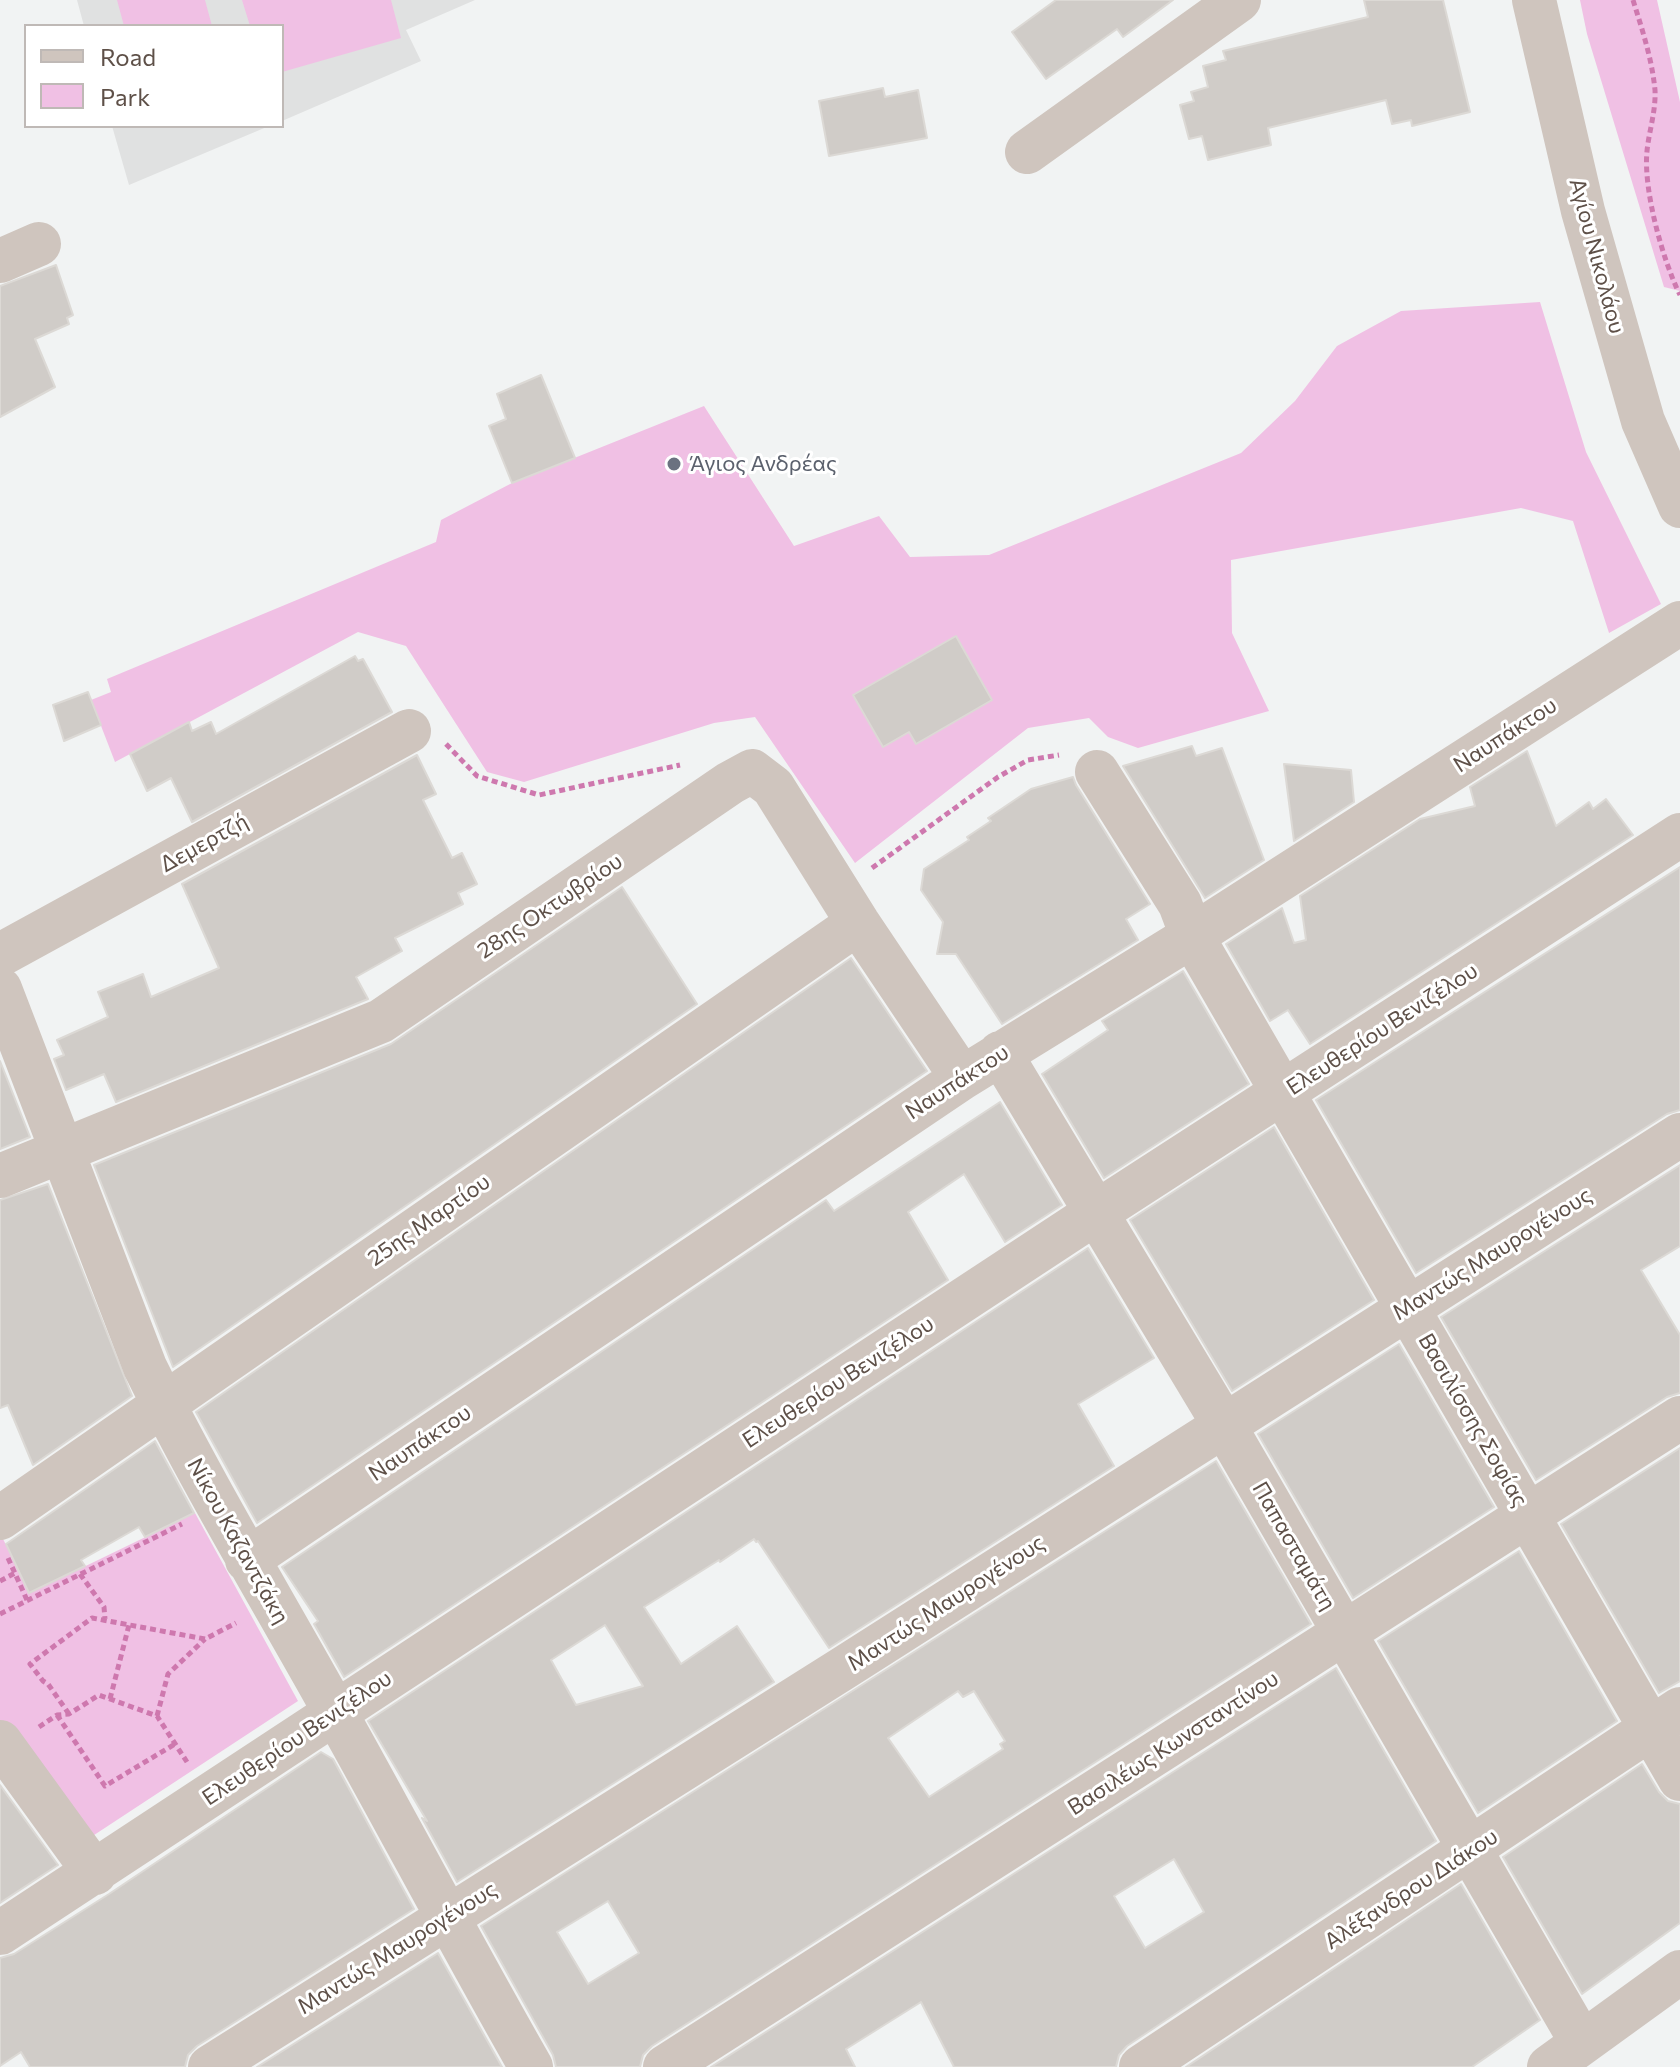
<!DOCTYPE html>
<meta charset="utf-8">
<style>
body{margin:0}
#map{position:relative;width:1680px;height:2067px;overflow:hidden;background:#f1f3f3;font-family:Commissioner,sans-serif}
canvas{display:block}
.legend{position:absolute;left:24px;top:24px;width:260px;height:104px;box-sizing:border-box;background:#fff;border:2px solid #bfb9b6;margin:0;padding:10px 14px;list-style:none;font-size:24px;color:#5e5048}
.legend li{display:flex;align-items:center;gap:16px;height:40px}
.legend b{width:40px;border:2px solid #bfb9b6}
</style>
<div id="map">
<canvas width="1680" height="2067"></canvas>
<ul class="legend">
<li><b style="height:10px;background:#cfc5be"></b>Road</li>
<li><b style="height:22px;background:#f0c0e4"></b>Park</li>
</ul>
</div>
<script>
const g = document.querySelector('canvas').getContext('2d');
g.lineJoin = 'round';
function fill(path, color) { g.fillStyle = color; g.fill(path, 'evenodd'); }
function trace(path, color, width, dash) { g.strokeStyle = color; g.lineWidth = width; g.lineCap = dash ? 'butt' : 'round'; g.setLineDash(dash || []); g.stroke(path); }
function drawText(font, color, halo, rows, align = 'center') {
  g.font = font + ' Commissioner,sans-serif'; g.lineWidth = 6; g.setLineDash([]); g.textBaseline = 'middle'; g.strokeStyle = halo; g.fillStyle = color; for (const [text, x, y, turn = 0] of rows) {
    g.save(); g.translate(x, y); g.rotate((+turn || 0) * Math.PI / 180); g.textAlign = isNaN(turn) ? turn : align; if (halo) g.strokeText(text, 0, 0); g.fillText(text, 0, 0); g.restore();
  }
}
fill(new Path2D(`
 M 77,0 L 475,0 L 406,30 L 421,61 L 282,121 L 282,26 L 84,26 Z
 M 112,126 L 269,126 L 129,185 Z`), '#e0e1e1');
fill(new Path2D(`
 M 117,0 L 205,0 L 212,26 L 124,26 Z
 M 242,0 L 391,0 L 401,38 L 282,72 L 282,26 L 250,26 Z
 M 1580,0 L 1657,0 L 1680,102 L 1680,291 L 1664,287 L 1587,34 Z
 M 1540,302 L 1586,452 L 1661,604 L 1609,633 L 1573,521 L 1521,508 L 1231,560 L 1232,633 L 1269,711 L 1138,748 L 1108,737 L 1089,718 L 1028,728 L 855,863 L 755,717 L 714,723 L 524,782 L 487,772 L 406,646 L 358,632 L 115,762 L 91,700 L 111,692 L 107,679 L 436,542 L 441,520 L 512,483 L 704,406 L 794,546 L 879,516 L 910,557 L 989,555 L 1241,453 L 1295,401 L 1337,346 L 1401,311 Z
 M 195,1513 L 298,1701 L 85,1841 L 0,1726 L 0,1538 L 2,1537 L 30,1593 Z`), '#f0c0e4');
const building = new Path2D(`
 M 1056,0 L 1173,0 L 1123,37 L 1117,29 L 1046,79 L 1012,32 Z
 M 1364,0 L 1443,0 L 1470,112 L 1412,126 L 1411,120 L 1392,124 L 1386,100 L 1268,128 L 1271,145 L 1208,160 L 1202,136 L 1189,139 L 1180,105 L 1194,101 L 1191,92 L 1208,87 L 1203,66 L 1226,60 L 1223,51 L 1368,17 Z
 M 883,88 L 885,97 L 918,90 L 927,138 L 829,156 L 819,101 Z
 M 56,265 L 73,315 L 67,318 L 69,324 L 35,339 L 55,387 L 0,417 L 0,286 Z
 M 541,375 L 575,458 L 512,483 L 489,426 L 506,419 L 497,394 Z
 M 956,636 L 992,700 L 916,744 L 909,732 L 883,747 L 853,695 Z
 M 355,656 L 358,661 L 363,659 L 392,712 L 192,822 L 171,778 L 147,791 L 130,754 L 189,722 L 192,731 L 211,722 L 216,734 Z
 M 88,692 L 101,725 L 64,741 L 53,705 Z
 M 1192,746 L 1196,756 L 1222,748 L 1264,860 L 1205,898 L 1123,766 Z
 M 1527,751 L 1556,826 L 1589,802 L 1593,809 L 1606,799 L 1633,835 L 1310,1044 L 1288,1010 L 1270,1021 L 1226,944 L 1282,908 L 1294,943 L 1306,940 L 1300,896 L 1420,819 L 1475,806 L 1470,787 Z
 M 417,755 L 436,794 L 423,800 L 452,858 L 462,853 L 477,884 L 458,893 L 463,904 L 395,938 L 402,951 L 356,977 L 368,999 L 116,1102 L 104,1074 L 66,1090 L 54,1059 L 64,1055 L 57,1040 L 108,1017 L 98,992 L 143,974 L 151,997 L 219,968 L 182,884 Z
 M 1284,764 L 1351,770 L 1354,802 L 1294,841 Z
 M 1073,777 L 1076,785 L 1150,904 L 1126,919 L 1138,940 L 1002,1024 L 956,954 L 937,954 L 943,922 L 921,890 L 924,869 L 969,840 L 967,837 L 991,821 L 988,818 L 1031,789 Z
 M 1680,867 L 1680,1110 L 1667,1114 L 1416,1273 L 1316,1100 Z
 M 622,887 L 697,1004 L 173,1367 L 94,1165 L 391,1044 Z
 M 851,958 L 927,1071 L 257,1523 L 196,1412 Z
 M 1183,971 L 1249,1084 L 1104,1178 L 1042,1074 L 1108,1030 L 1102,1021 Z
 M 0,1061 L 30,1137 L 0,1149 Z
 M 1000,1102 L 1062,1205 L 1005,1242 L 964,1174 L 908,1212 L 948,1280 L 344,1677 L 314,1624 L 318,1621 L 282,1567 L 826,1200 L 834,1211 Z
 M 1274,1127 L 1374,1300 L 1232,1391 L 1130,1220 Z
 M 1680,1165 L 1680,1246 L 1641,1270 L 1680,1335 L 1680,1393 L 1667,1397 L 1536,1480 L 1441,1317 Z
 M 48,1184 L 132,1396 L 33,1465 L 8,1405 L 0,1408 L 0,1200 Z
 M 1088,1248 L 1154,1358 L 1078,1404 L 1114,1466 L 829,1648 L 758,1541 L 756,1542 L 754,1539 L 720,1562 L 719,1560 L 644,1607 L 681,1664 L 737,1626 L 774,1682 L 457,1882 L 422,1818 L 427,1821 L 368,1721 ZM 605,1625 L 643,1686 L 576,1705 L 551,1660 Z
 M 1399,1344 L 1494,1507 L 1353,1598 L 1258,1434 Z
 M 155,1441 L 194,1513 L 145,1537 L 139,1527 L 81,1560 L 85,1566 L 29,1593 L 6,1544 Z
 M 1680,1448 L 1680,1681 L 1659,1693 L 1561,1524 Z
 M 1216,1461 L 1311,1624 L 652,2046 L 643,2055 L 640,2067 L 556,2067 L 553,2055 L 481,1926 ZM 958,1691 L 963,1697 L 974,1691 L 1005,1741 L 1000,1744 L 1003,1749 L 929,1797 L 888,1738 ZM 608,1901 L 639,1953 L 588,1984 L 557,1932 Z
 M 1519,1551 L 1617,1721 L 1478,1813 L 1378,1641 Z
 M 1336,1668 L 1436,1841 L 1127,2046 L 1119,2055 L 1116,2067 L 954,2067 L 921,2002 L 846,2049 L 855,2067 L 711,2067 ZM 1174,1859 L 1204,1912 L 1145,1948 L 1114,1896 Z
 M 321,1752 L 333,1759 L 414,1909 L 197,2046 L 188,2055 L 185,2067 L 30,2067 L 21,2052 L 0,2066 L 0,1958 L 14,1954 L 109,1894 Z
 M 1642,1764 L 1659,1792 L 1668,1801 L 1680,1804 L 1680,1923 L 1582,1994 L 1503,1857 Z
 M 0,1785 L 58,1865 L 0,1903 Z
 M 1461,1884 L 1540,2020 L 1472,2067 L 1186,2067 Z
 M 438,1953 L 502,2067 L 257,2067 Z`);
fill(building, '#d0ccc8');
trace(building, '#dcd9d5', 2);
trace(new Path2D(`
 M 1633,0 C 1642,29 1652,59 1655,90 C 1656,111 1649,131 1647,151 C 1643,190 1663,261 1680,295
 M 446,744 L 477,776 L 539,795 L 680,765
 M 872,868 L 998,777 L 1028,760 L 1059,755
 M 8,1558 L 27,1600
 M 80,1574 L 104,1607 L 105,1619
 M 0,1581 L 15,1573
 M 0,1614 L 182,1524
 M 110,1699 L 129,1625
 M 69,1714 L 48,1684 L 43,1681 L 30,1664 L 92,1618 L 205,1639 L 236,1623
 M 57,1715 L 105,1786 L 175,1744
 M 157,1716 L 168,1674 L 205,1639
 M 39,1727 L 57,1715 L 69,1714 L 99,1695 L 157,1716 L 187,1762`), '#ce78ae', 5, [6, 4]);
trace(new Path2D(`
 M 1534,0 L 1583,211 L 1643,421 L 1680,506
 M 1027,152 L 1239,0
 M 0,261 L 39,244
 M 1097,772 L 1180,904 L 1192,936 L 1680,1779
 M 0,955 L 409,731
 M 0,989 L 145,1367 C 203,1485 271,1597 335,1712 C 401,1830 464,1950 531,2067
 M 1000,1053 L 1224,1425 L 1582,2043
 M 0,1176 L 381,1021 L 730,783 L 752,771 L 773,787 L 858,923 L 962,1078
 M 0,1518 L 858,923
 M 247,1560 L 962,1078 L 1192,936 L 1680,623
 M 0,1742 L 95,1873
 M 0,1933 L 1097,1212 L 1680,835
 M 210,2067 L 842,1669 L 1680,1135
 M 665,2067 L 1680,1418
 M 1141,2067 L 1680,1709
 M 1549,2067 L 1680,1972`), '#cfc5be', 44);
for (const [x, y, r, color] of [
 [674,464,8,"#6b7280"]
]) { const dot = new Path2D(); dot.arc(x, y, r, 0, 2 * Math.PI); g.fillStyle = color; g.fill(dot); trace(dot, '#fff', 3); }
drawText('22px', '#5e5048', '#fff', [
 ["Αγίου Νικολάου",1597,256,75],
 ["Ναυπάκτου",1505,735,-33],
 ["Δεμερτζή",204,843,-29],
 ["28ης Οκτωβρίου",550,906,-34],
 ["Ελευθερίου Βενιζέλου",1382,1029,-33],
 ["Ναυπάκτου",957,1082,-33],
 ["25ης Μαρτίου",429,1220,-35],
 ["Μαντώς Μαυρογένους",1492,1254,-32],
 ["Ελευθερίου Βενιζέλου",838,1382,-33],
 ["Βασιλίσσης Σοφίας",1473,1420,60],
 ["Ναυπάκτου",420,1443,-34],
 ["Νίκου Καζαντζάκη",238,1541,61],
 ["Παπασταμάτη",1294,1546,60],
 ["Μαντώς Μαυρογένους",946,1603,-33],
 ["Ελευθερίου Βενιζέλου",297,1738,-34],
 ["Βασιλέως Κωνσταντίνου",1173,1743,-33],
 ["Αλέξανδρου Διάκου",1411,1889,-33],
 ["Μαντώς Μαυρογένους",397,1948,-32]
]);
drawText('22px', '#5b616d', '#fff', [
 ["Άγιος Ανδρέας",690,464]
], 'left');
</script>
